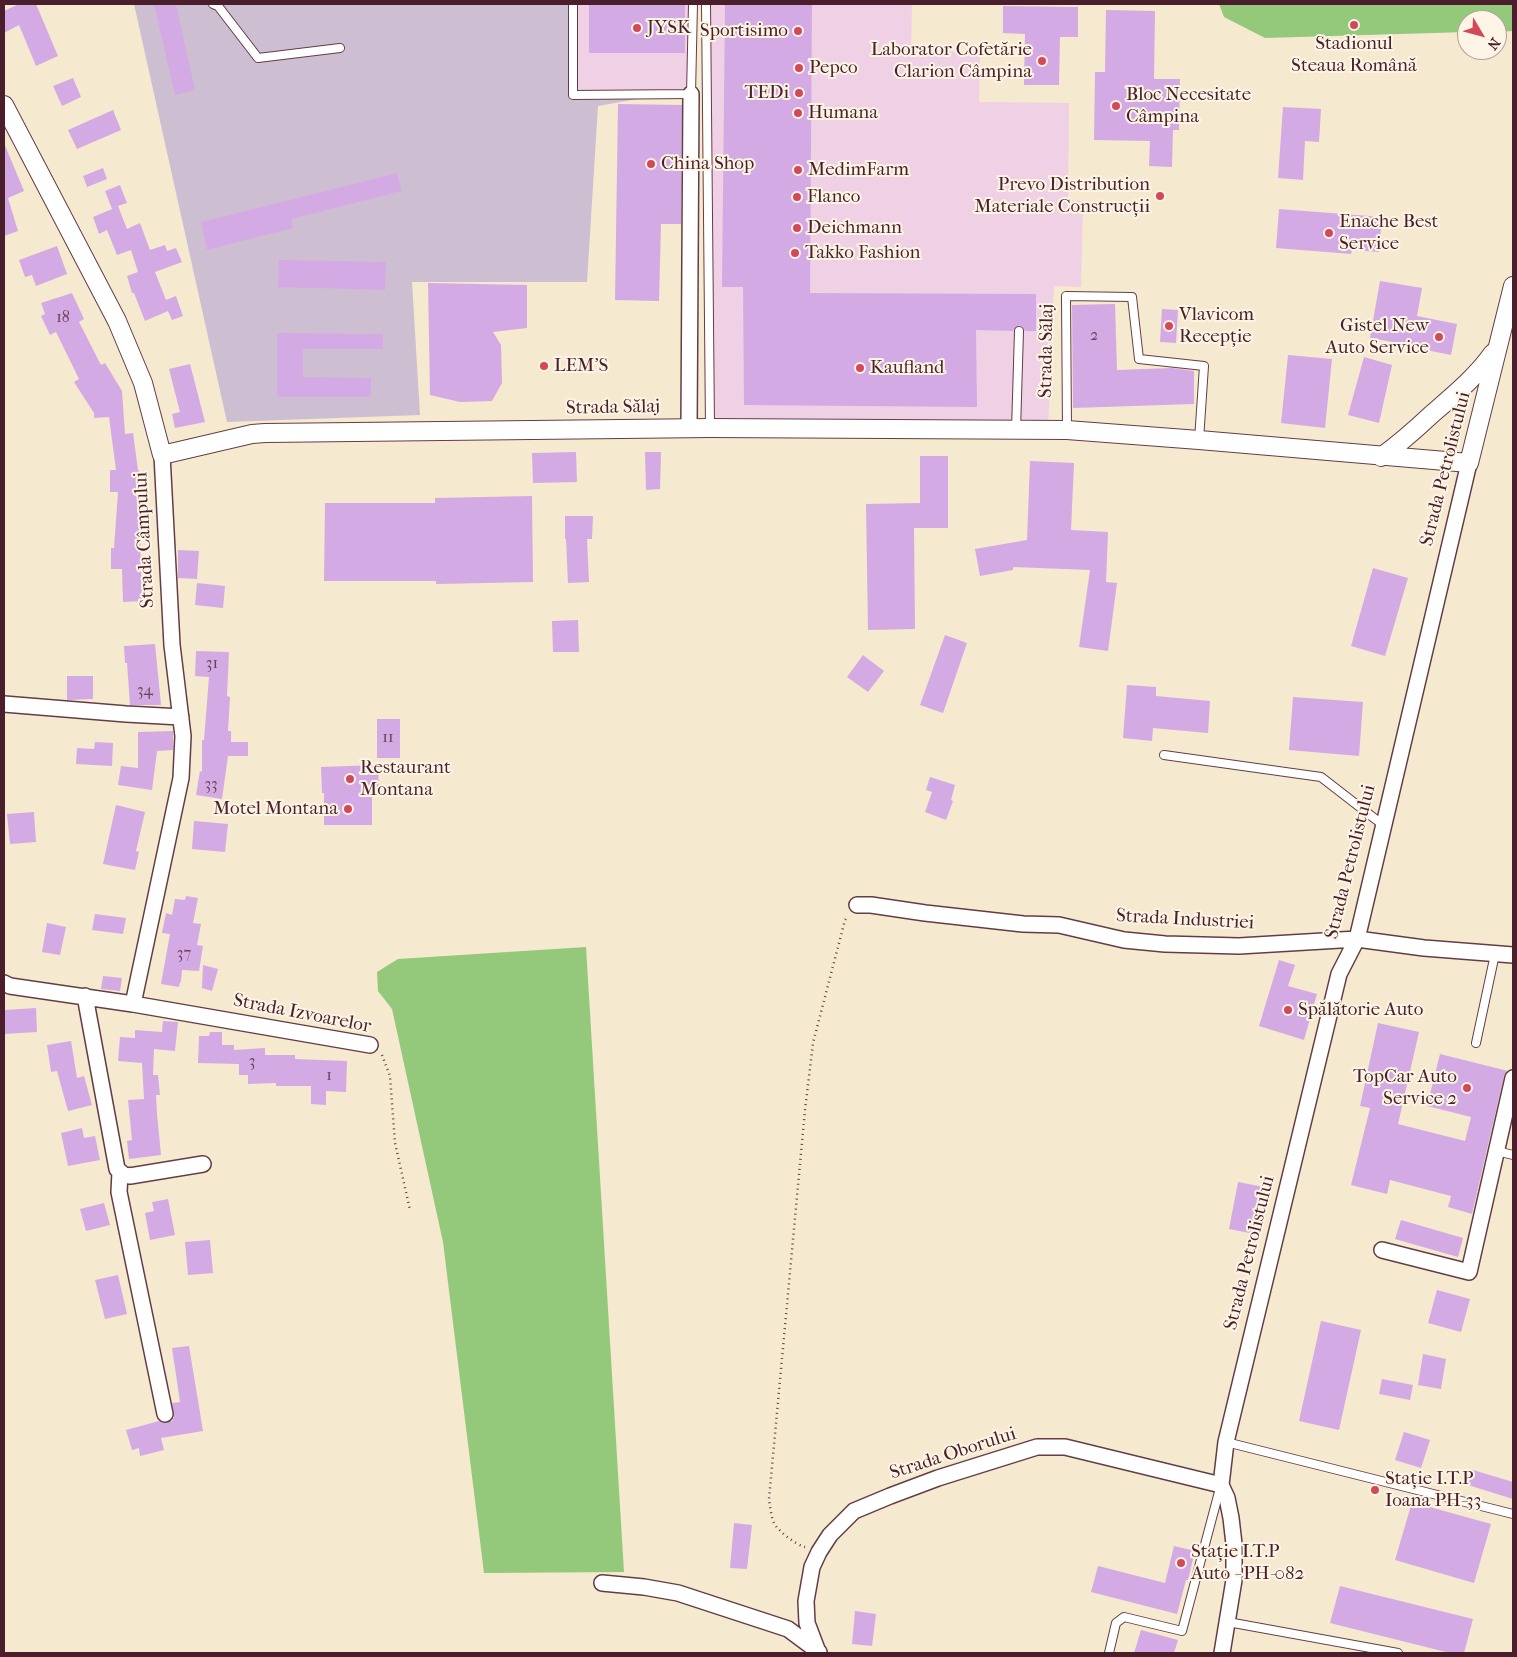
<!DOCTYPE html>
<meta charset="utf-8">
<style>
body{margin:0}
#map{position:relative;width:1517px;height:1657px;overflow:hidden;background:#f5e9d0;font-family:"IM FELL French Canon",serif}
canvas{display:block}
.frame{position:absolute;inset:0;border:5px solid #4a1f2b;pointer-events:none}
.north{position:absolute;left:1457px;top:10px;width:50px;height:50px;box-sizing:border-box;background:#fcf5e5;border:1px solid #b59f9b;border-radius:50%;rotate:127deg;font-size:14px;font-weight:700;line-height:20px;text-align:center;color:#4a1f2b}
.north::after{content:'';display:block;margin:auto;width:18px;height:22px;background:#d1495b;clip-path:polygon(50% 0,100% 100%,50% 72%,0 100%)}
</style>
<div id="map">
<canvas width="1517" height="1657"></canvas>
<div class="frame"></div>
<div class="north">N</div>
</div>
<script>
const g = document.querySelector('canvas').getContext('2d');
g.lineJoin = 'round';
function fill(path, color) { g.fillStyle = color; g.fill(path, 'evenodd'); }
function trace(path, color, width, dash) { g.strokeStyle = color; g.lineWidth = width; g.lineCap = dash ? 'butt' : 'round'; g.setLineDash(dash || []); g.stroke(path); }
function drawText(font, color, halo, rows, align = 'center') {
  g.font = font + ' "IM FELL French Canon",serif'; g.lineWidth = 4; g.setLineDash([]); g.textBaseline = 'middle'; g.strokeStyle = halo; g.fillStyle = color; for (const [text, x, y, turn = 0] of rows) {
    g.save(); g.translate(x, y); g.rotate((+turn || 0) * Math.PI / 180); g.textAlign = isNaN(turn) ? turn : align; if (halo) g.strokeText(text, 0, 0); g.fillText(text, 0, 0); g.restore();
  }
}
fill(new Path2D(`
 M 575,4 L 689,4 L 687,90 L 575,90 Z
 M 704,4 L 912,4 L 911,51 L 980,52 L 979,102 L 1069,103 L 1068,200 L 1083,201 L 1081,287 L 1054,286 L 1048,430 L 710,428 Z`), '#f0d0e5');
fill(new Path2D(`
 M 134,4 L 575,4 L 575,90 L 687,90 L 598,106 L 587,282 L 412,282 L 420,415 L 227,422 Z`), '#cebed2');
fill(new Path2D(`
 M 1219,4 L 1513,4 L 1513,31 L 1497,32 L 1497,20 L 1467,20 L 1467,32 L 1265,38 L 1224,17 Z
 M 586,947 L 624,1572 L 484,1573 L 443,1242 L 392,1009 L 378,991 L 377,972 L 398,959 Z`), '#94c97b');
fill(new Path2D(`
 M 19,4 L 36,4 L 58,56 L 36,66 L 19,25 L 4,33 L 4,11 Z
 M 154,4 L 176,4 L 195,90 L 175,95 Z
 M 589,4 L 685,4 L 685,53 L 589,53 Z
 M 725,4 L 812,4 L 810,293 L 1036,294 L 1036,331 L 1025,331 L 1022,327 L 1019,325 L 1015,328 L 1013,331 L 976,330 L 977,407 L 744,405 L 743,287 L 722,287 Z
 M 1003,6 L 1078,7 L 1078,37 L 1060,37 L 1059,85 L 1024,85 L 1025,34 L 1003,33 Z
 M 1106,10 L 1155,11 L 1154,79 L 1180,79 L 1179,130 L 1173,130 L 1172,167 L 1149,166 L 1150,141 L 1094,140 L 1095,72 L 1105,72 Z
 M 73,78 L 81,97 L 62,106 L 53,86 Z
 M 618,104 L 682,105 L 681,224 L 661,224 L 659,301 L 615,300 Z
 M 1283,107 L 1321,109 L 1319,142 L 1305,141 L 1303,180 L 1278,178 Z
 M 113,110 L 121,130 L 77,149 L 68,130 Z
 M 4,143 L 24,191 L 8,198 L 18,231 L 4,236 Z
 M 103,168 L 107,179 L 87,187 L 83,176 Z
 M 397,173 L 402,191 L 291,219 L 293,228 L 207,250 L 201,222 Z
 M 120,185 L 127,203 L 118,206 L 127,229 L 140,223 L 150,250 L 165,245 L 167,251 L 176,248 L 182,262 L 155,272 L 166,300 L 176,296 L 183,316 L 172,320 L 168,311 L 145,321 L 134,293 L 132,293 L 127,276 L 138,272 L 131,250 L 117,255 L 107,230 L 99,234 L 93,217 L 117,207 L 112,209 L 105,191 Z
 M 1279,209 L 1382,217 L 1379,252 L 1352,250 L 1351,254 L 1276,248 Z
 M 57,246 L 67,274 L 36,286 L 32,275 L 25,277 L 19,260 Z
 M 279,260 L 386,262 L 385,290 L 278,287 Z
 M 1380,281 L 1422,288 L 1417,316 L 1457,324 L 1451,355 L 1421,349 L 1421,347 L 1370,338 Z
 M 428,283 L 527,285 L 527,328 L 493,332 L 501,345 L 502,383 L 492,401 L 460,402 L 430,395 Z
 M 72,293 L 84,319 L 79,322 L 101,365 L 105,363 L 122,391 L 125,434 L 133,433 L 138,470 L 139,470 L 140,508 L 142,508 L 141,534 L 140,534 L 142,601 L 123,602 L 122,569 L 111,569 L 111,548 L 114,548 L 118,492 L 110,492 L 110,470 L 116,470 L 109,417 L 94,418 L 94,413 L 74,382 L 79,379 L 56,332 L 50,335 L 41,316 L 45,314 L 41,303 Z
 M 1115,304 L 1117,370 L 1172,368 L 1194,371 L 1194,404 L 1073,408 L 1072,305 Z
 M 1162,309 L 1178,310 L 1176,343 L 1160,342 Z
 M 277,333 L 383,334 L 383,349 L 303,349 L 303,377 L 371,378 L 371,397 L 277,397 Z
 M 1288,355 L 1332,359 L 1325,428 L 1281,423 Z
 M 1364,357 L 1392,365 L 1379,423 L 1348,415 Z
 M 190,364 L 205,422 L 175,428 L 172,414 L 180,412 L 169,369 Z
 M 576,452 L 577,482 L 533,483 L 532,453 Z
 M 645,452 L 661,452 L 660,489 L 646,490 Z
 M 920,456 L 948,456 L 948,528 L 914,528 L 915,629 L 868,630 L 866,504 L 920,503 Z
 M 1030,461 L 1074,463 L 1071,530 L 1108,532 L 1106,582 L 1117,583 L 1108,651 L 1079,647 L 1090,570 L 1013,567 L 1013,570 L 980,576 L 975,549 L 1027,540 Z
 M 532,496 L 533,582 L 436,584 L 436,581 L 324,581 L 325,503 L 435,503 L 435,498 Z
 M 565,516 L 593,516 L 592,539 L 587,539 L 589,582 L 568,583 L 566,539 L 565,539 Z
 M 178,550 L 199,551 L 197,579 L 178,578 Z
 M 1373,568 L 1408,578 L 1385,656 L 1351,646 Z
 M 197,583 L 225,586 L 223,608 L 195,605 Z
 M 578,620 L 579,652 L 553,652 L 552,621 Z
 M 945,635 L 967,643 L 943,713 L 920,705 Z
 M 155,644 L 161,705 L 130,705 L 127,663 L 125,663 L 124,646 Z
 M 196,651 L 229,652 L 227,696 L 230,697 L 228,731 L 231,731 L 231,742 L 248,742 L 248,756 L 228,756 L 222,799 L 196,795 L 200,771 L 202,772 L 202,740 L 204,740 L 209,677 L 195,676 Z
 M 863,655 L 884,671 L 868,692 L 847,677 Z
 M 67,676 L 93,676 L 93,699 L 67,700 Z
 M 1127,685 L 1156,687 L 1156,696 L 1210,701 L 1208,733 L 1153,728 L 1152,741 L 1123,738 Z
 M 1293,697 L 1363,702 L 1359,756 L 1289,750 Z
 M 377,719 L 400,719 L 400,758 L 377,758 Z
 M 173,731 L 173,750 L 157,751 L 152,790 L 118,785 L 121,766 L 138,768 L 138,732 Z
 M 95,742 L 113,743 L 112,766 L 76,764 L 77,748 L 94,749 Z
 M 378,765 L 379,791 L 372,791 L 372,825 L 324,825 L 324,793 L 322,793 L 321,767 Z
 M 930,777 L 955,785 L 951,800 L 953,801 L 946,820 L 925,812 L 932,792 L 926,790 Z
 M 116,805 L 145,812 L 136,851 L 139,852 L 135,870 L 103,864 Z
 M 34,812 L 36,842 L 10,844 L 7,814 Z
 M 194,821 L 228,824 L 225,852 L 192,849 Z
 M 186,896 L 198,898 L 193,923 L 201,924 L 197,945 L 203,946 L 199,971 L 182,970 L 181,982 L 180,982 L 179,987 L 161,984 L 170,934 L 162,933 L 166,913 L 172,915 L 175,899 L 185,900 Z
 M 95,914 L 126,918 L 123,934 L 92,930 Z
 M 47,923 L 66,927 L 60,955 L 42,952 Z
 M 1279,960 L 1295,965 L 1288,986 L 1317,994 L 1304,1040 L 1259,1026 Z
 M 203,965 L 218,969 L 212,991 L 202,988 Z
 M 103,976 L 122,978 L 120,991 L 101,989 Z
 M 36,1008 L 37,1032 L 4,1034 L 4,1010 Z
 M 163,1021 L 178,1022 L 175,1051 L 154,1049 L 153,1075 L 158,1075 L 160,1095 L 156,1095 L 157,1114 L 161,1155 L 129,1159 L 127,1141 L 132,1140 L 128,1100 L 144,1099 L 142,1063 L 118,1061 L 120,1037 L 135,1038 L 135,1030 L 162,1032 Z
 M 1378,1023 L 1419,1032 L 1398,1124 L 1465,1141 L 1471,1117 L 1427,1106 L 1440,1054 L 1508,1071 L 1504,1076 L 1472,1214 L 1448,1207 L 1451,1196 L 1390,1180 L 1387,1194 L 1351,1185 L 1370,1108 L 1360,1106 Z
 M 210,1032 L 222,1032 L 222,1045 L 234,1045 L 234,1050 L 265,1048 L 265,1055 L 295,1055 L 295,1059 L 347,1061 L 346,1092 L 326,1091 L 326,1105 L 311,1104 L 311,1086 L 276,1086 L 276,1083 L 248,1084 L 248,1075 L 239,1075 L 239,1064 L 198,1063 L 199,1036 L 209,1036 Z
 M 71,1041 L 77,1078 L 84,1076 L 92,1105 L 68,1111 L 57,1071 L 51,1072 L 47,1045 Z
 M 82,1128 L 84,1138 L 95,1136 L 100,1160 L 68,1166 L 61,1133 Z
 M 1238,1182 L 1264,1187 L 1255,1234 L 1229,1229 Z
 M 168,1199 L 175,1235 L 150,1240 L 145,1213 L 154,1211 L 152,1202 Z
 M 104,1203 L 110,1225 L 86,1231 L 80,1209 Z
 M 1401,1220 L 1463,1238 L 1458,1257 L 1395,1239 Z
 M 210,1240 L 213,1273 L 188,1275 L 185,1242 Z
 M 118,1275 L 127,1314 L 105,1319 L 95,1280 Z
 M 1437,1290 L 1470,1299 L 1461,1332 L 1428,1323 Z
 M 1321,1321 L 1361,1330 L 1339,1430 L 1299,1421 Z
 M 189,1346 L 203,1431 L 161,1438 L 164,1450 L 140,1456 L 139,1448 L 132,1450 L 126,1430 L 159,1421 L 166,1423 L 172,1421 L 174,1417 L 172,1403 L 180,1402 L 172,1348 Z
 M 1423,1354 L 1446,1359 L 1441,1389 L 1418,1385 Z
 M 1382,1379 L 1413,1385 L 1410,1400 L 1379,1394 Z
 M 1404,1432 L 1430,1440 L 1421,1468 L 1395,1460 Z
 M 1473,1470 L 1513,1482 L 1513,1499 L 1468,1485 Z
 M 1412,1502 L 1491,1524 L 1474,1583 L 1395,1560 Z
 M 734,1523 L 752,1525 L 747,1569 L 730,1568 Z
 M 1174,1546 L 1195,1551 L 1188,1580 L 1186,1580 L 1177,1614 L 1091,1592 L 1098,1566 L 1165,1583 Z
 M 1340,1586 L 1473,1619 L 1464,1653 L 1450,1653 L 1330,1623 Z
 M 855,1611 L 876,1614 L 872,1646 L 852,1644 Z
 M 1141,1630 L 1178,1640 L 1174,1653 L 1134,1653 Z`), '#d4aae4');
const service = new Path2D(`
 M 213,4 L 218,6 L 258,58 L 340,48
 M 573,4 L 573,95 L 691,94 L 693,4
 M 706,4 L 710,428
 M 1016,430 L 1019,331
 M 1067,430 L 1066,296 L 1132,297 L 1139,359 L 1204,366 L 1199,440
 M 1164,755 L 1321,777 L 1383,825
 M 1476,1043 L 1495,954
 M 1497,1151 L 1513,1155
 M 1226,1442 L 1513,1514
 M 1228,1622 L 1398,1653
 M 1109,1653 L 1116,1623 L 1124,1617 L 1182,1631 L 1220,1488`);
const minor = new Path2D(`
 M 689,428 L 691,94
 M 4,704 L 126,714 L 181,717
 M 857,905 L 871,905 L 925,913 L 1023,924 L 1059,925 L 1124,940 L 1165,944 L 1239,946 L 1357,939 L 1424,948 L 1513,955
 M 4,983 L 10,986 L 133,1004 L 370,1045
 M 85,996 L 117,1169 L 124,1175 L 130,1176 L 203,1164
 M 133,1004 L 181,778 L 183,736 L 172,645 L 162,455
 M 120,1172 L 119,1192 L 165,1414
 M 1382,1250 L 1469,1272 L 1513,1078
 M 602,1583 L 644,1587 L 678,1593 L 788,1629 L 819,1652
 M 818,1652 L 807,1623 L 806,1601 L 812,1567 L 819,1552 L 830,1535 L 854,1511 L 890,1496 L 938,1478 L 1037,1447 L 1065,1447 L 1221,1485
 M 1222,1653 L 1234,1580 L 1234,1544 L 1231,1518 L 1227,1498 L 1221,1485 L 1226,1442 L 1339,974 L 1357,939 L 1469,463`);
const tertiary = new Path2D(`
 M 4,105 L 117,321 L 143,383 L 162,455 L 252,434 L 265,433 L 710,428 L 1067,430 L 1199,440 L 1469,463 L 1513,286
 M 1381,457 C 1399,444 1416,429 1432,414 C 1454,395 1476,377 1493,353`);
trace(service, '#643d44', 10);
trace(minor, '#643d44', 18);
trace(tertiary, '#643d44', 20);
trace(new Path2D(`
 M 382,1055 L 390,1076 L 395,1143 L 410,1210
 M 805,1547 C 795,1544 779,1532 774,1523 C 771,1517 770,1506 769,1499 L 805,1110 L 813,1043 L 845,920 L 848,916`), '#643d44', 2.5, [1, 4]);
trace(service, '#fff', 8);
trace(minor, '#fff', 15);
trace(tertiary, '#fff', 18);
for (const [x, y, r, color] of [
 [1354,25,5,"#d1495b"],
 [637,28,5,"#d1495b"],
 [798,31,5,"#d1495b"],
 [1042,61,5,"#d1495b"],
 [799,68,5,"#d1495b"],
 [799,93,5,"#d1495b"],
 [1116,106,5,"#d1495b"],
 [798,113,5,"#d1495b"],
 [651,164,5,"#d1495b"],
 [798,170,5,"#d1495b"],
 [1160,196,5,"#d1495b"],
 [797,197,5,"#d1495b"],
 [797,228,5,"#d1495b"],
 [1329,233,5,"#d1495b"],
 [795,253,5,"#d1495b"],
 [1169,326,5,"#d1495b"],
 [1439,337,5,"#d1495b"],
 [544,366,5,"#d1495b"],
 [860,368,5,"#d1495b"],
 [350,779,5,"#d1495b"],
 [348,809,5,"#d1495b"],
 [1288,1010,5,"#d1495b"],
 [1467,1088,5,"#d1495b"],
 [1375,1490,5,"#d1495b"],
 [1181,1563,5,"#d1495b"]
]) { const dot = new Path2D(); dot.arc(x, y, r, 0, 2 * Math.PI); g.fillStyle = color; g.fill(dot); trace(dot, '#fcf5e5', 2); }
drawText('16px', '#6c4259', null, [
 ["18",63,318],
 ["2",1094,336],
 ["31",212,664],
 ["34",145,691],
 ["11",388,738],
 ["33",211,785],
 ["37",184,954],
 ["3",252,1062],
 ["1",329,1076]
]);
drawText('19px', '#4a1f2b', '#fcf5e5', [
 ["JYSK",647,28],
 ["Sportisimo",788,31,"right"],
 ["Stadionul",1354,44,"center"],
 ["Steaua Română",1354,66,"center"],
 ["Laborator Cofetărie",1032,50,"right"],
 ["Clarion Câmpina",1032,72,"right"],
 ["Pepco",809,68],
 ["TEDi",789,93,"right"],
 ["Bloc Necesitate",1126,95],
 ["Câmpina",1126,117],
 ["Humana",808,113],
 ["China Shop",661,164],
 ["MedimFarm",808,170],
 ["Prevo Distribution",1150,185,"right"],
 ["Materiale Construcții",1150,207,"right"],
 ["Flanco",807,197],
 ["Enache Best",1339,222],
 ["Service",1339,244],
 ["Deichmann",807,228],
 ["Takko Fashion",805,253],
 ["Vlavicom",1179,315],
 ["Recepție",1179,337],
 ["Gistel New",1429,326,"right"],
 ["Auto Service",1429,348,"right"],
 ["LEM'S",554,366],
 ["Kaufland",870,368],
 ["Restaurant",360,768],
 ["Montana",360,790],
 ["Motel Montana",338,809,"right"],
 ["Spălătorie Auto",1298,1010],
 ["TopCar Auto",1457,1077,"right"],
 ["Service 2",1457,1099,"right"],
 ["Stație I.T.P",1385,1479],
 ["Ioana PH-33",1385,1501],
 ["Stație I.T.P",1191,1552],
 ["Auto - PH-082",1191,1574]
], 'left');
drawText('19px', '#4a1f2b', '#fcf5e5', [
 ["Strada Sălaj",1047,351,-89],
 ["Strada Sălaj",613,408,-1],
 ["Strada Petrolistului",1446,469,-76],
 ["Strada Câmpului",145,540,-93],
 ["Strada Petrolistului",1351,862,-76],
 ["Strada Industriei",1185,920,3],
 ["Strada Izvoarelor",302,1014,11],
 ["Strada Petrolistului",1250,1253,-76],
 ["Strada Oborului",953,1454,-18]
]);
</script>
